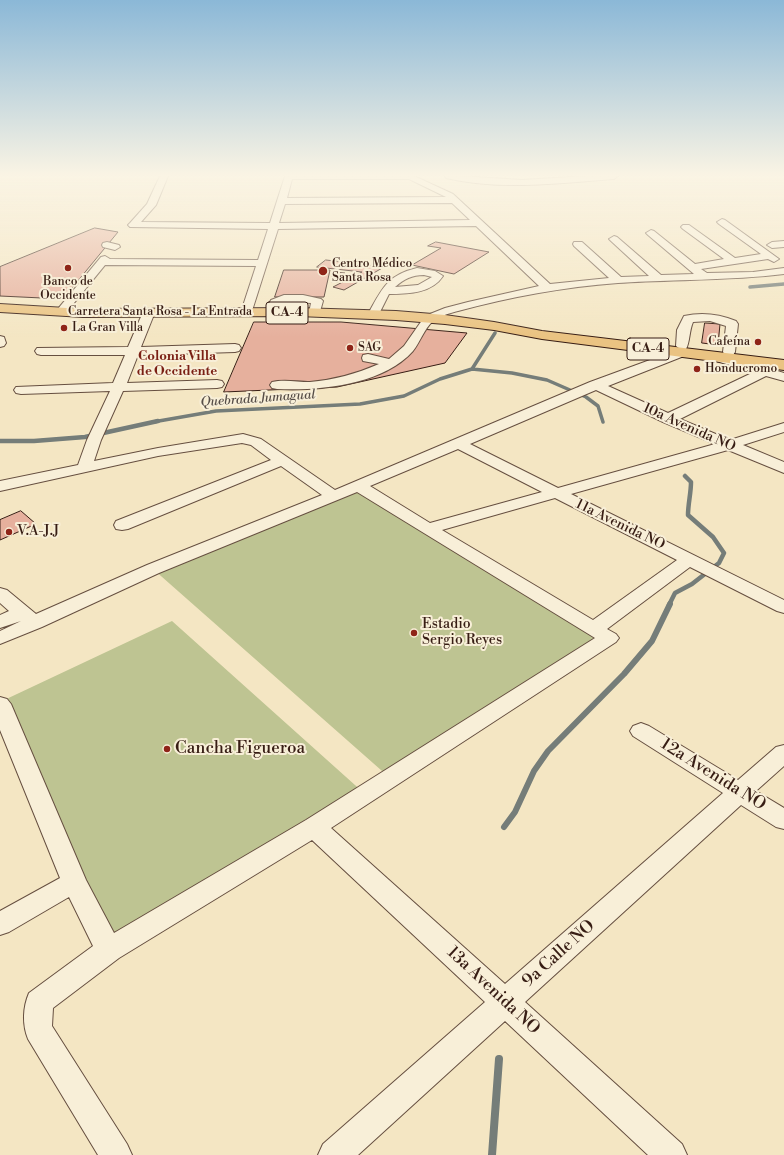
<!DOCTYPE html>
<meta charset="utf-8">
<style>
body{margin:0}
canvas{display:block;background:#f4e6c3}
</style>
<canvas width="784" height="1155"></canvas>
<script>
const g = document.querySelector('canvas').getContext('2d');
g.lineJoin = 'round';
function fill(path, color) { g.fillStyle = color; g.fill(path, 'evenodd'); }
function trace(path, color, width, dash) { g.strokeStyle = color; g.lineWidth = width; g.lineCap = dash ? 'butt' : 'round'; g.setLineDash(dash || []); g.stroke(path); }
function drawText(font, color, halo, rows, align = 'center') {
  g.font = font + ' "Libre Bodoni",serif'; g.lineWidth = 4; g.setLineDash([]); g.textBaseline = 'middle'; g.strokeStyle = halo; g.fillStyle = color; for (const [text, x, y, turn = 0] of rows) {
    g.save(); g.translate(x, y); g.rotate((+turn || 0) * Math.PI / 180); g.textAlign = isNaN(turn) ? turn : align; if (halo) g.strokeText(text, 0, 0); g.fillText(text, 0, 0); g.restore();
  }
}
fill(new Path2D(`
 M 357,485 L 609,638 L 390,778 L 153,569 Z
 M 172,621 L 365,794 L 109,950 L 0,702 Z`), '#bec492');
trace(new Path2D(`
 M 750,287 L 784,284
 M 472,369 L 512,373 L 547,380 L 586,397 L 598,406 L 603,422
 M 153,422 L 216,411 L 360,404 L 404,396 L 440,379 L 472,369 L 495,333`), '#757d79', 3.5);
trace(new Path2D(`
 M 0,441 L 34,441 L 85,437 L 158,421
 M 669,605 L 675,593 L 692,584 L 719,563 L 724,553 L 713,537 L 688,515 C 688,504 691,493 691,482 L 685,476`), '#757d79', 4.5);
trace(new Path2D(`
 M 504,827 L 515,812 L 534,771 L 548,751 L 624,674 L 652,641 L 670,604`), '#757d79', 6);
trace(new Path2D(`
 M 492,1155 L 499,1059`), '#757d79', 8);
const building = new Path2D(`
 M 95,228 L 118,232 L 63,299 L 0,296 L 0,267 Z
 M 436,242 L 489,252 L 454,274 L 412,265 L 441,248 L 428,246 Z
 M 326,260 L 352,263 L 384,267 L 344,290 L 333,287 L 362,272 L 317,267 Z
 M 284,270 L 330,270 L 324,297 L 275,297 Z
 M 333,272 L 345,273 L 343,279 L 337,282 L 332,282 Z
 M 254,322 L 341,322 L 467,333 L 445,363 L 337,387 L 224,392 Z
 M 705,323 L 720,324 L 718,345 L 702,343 Z
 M 21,511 L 36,524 L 0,540 L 0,520 Z`);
fill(building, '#e6b09d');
trace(building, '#371d14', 1);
const minor = new Path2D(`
 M 160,176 L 168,176 L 156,205 L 141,222 L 270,223 L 285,176 L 414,176 L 453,194 L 550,284 L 609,278 L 574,246 L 573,244 L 574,242 L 582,242 L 621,277 L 649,276 L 611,241 L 609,239 L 614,236 L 617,237 L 661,275 L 694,274 L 648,235 L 646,233 L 651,230 L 654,231 L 695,264 L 724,259 L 683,229 L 681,227 L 683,225 L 689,225 L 735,258 L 761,254 L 719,224 L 717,222 L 722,219 L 725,220 L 779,259 L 774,262 L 768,259 L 701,269 L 707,273 L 753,272 L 784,268 L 784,274 C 729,281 674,279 618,283 C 564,287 510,297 458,311 C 451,313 438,316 433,321 C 424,329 420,342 413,351 C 383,385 319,391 277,389 L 272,388 L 270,385 L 272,382 C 284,379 297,382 310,382 C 334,380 356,374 379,364 L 363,361 L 362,358 L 363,355 L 368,354 L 389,359 L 404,346 L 425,316 L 445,308 L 468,302 L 539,286 L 476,226 L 278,229 L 251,314 L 243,314 L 241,312 L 256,266 L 105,265 L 65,314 L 57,314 L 55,312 L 57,310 L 101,257 L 105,256 L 110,259 L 258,260 L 268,229 L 130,227 L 128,225 L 130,223 L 147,204 ZM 292,179 L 409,179 L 446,197 L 287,198 ZM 452,203 L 470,220 L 279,223 L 285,204 Z
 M 445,176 L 460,176 L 522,180 L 587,176 L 618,176 L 614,179 C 559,183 501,191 446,178 Z
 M 784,241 L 784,247 L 772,248 L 767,245 L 772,242 Z
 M 107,242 L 119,245 L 120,247 L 115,250 L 103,247 L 102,245 L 103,243 Z
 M 417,268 L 435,271 L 443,276 C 432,293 409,294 389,294 L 378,316 L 370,316 L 368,314 C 382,289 387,275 417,268 ZM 424,275 L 432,277 L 418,285 L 395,287 C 404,279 412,275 424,275 Z
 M 284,295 L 303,295 L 321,299 L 323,301 L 319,315 L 311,315 L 309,313 L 311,303 L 290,302 L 280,303 L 275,314 L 267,314 L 265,312 L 271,300 Z
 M 149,309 L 153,310 L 155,312 L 141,347 L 235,344 L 239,345 L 241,348 L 239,351 L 235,352 L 138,355 L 127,383 L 217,380 L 222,381 L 224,384 L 222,387 L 217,388 L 123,391 L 101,440 L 94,461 L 158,448 L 243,434 L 261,439 L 335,490 L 590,382 L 680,349 L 676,346 L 677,330 L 684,316 C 702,312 719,314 736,321 L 738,324 L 735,352 L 733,355 L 725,355 L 723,352 L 726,326 L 710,321 L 693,322 C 689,331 690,342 686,349 L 682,350 L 686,353 L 684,356 L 608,386 L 668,413 L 754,372 L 716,361 L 715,358 L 716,355 L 726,355 L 784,373 L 784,381 L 766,376 L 680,419 L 730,440 L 784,423 L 784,432 L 743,445 L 784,462 L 784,473 L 728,450 L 571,494 L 784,600 L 784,613 L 777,611 L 690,567 L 607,629 L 616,634 L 619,638 L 616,642 L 331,828 L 505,984 L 723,793 L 633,736 L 630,731 L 633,726 L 641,723 L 649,726 L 738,780 L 776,747 L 784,745 L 784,766 L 756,791 L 784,808 L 784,829 L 776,827 L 741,805 L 525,1002 L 682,1144 L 687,1155 L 648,1155 L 505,1021 L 358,1155 L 318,1155 L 323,1144 L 485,1002 L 312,840 L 119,958 L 53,1008 L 52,1026 L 127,1144 L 132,1155 L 98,1155 L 28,1039 C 22,1024 23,1007 29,993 L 93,946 L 69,897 L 9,932 L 0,935 L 0,911 L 60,878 L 0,730 L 0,697 L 7,699 L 11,704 L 86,880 L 114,933 L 306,820 L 595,638 L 357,492 L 159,573 L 42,627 L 0,644 L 0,631 L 21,621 L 0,628 L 0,615 L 9,611 L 0,603 L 0,588 L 7,590 L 36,614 L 147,565 L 322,495 L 281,466 L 128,529 L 122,530 L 116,529 L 114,525 L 116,521 L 271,460 L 251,445 L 242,443 L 158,456 L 0,491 L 0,481 L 78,465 L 87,440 L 110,391 L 21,394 L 16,393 L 14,390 L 16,387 L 113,383 L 125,355 L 41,355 L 37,354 L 35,351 L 37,348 L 128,347 L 143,312 L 145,310 ZM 596,390 L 663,422 L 715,444 L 558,488 L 470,444 ZM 458,449 L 542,492 L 430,523 L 370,486 ZM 555,498 L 677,560 L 593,620 L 442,530 Z
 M 0,336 L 4,337 L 6,343 L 4,346 L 0,347 Z`);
const major = new Path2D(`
 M 0,304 L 83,309 L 298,308 L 396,311 L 445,315 L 494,322 L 542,331 L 784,360 L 784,370 L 542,339 L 494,330 L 445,324 L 396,320 L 298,316 L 83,317 L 0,312 Z`);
trace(minor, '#664f40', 2);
trace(major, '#371d14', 2);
fill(minor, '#f8efd8');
fill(major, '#eac382');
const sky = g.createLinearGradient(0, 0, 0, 337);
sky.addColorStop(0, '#8bb8d7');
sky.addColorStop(0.52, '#faf4e4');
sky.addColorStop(1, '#faf4e400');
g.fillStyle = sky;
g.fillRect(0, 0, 784, 337);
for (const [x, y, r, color] of [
 [68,268,4,"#8f2418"],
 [323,271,5,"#8f2418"],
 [64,328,4,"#8f2418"],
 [758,342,4,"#8f2418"],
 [350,348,4,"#8f2418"],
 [697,369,4,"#8f2418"],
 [9,532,4,"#8f2418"],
 [414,633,4,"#8f2418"],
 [167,749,4,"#8f2418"]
]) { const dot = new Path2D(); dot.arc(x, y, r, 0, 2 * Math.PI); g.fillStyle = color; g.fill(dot); trace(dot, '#f8efd8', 1.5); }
drawText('12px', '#371d14', '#f8efd8', [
 ["Centro Médico",332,264],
 ["Santa Rosa",332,278],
 ["Banco de",68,282,"center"],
 ["Occidente",68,296,"center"],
 ["La Gran Villa",72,328],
 ["Cafeína",750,342,"right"],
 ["SAG",358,348],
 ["Honducromo",705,369]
], 'left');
drawText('12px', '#371d14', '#f8efd8', [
 ["Carretera Santa Rosa - La Entrada",160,312]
]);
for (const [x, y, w] of [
 [287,313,42],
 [648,349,42]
]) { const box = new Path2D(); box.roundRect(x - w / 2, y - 11, w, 22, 3); g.fillStyle = '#f8efd8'; g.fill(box); trace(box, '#371d14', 1); }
drawText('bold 13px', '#371d14', null, [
 ["CA-4",287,313],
 ["CA-4",648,349]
]);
drawText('bold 13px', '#7a1f14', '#f8efd8', [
 ["Colonia Villa",177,357],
 ["de Occidente",177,372]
]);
drawText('italic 13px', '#564d47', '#f8efd8', [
 ["Quebrada Jumagual",258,399,-4]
]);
drawText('14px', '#371d14', '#f8efd8', [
 ["10a Avenida NO",689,428,24],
 ["11a Avenida NO",620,525,26]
]);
drawText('14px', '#371d14', '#f8efd8', [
 ["V.A-J.J",17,532],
 ["Estadio",422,625],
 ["Sergio Reyes",422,641]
], 'left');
drawText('17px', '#371d14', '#f8efd8', [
 ["Cancha Figueroa",175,749]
], 'left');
drawText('17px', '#371d14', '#f8efd8', [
 ["12a Avenida NO",713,775,32],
 ["9a Calle NO",559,954,-42],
 ["13a Avenida NO",493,991,43]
]);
</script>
